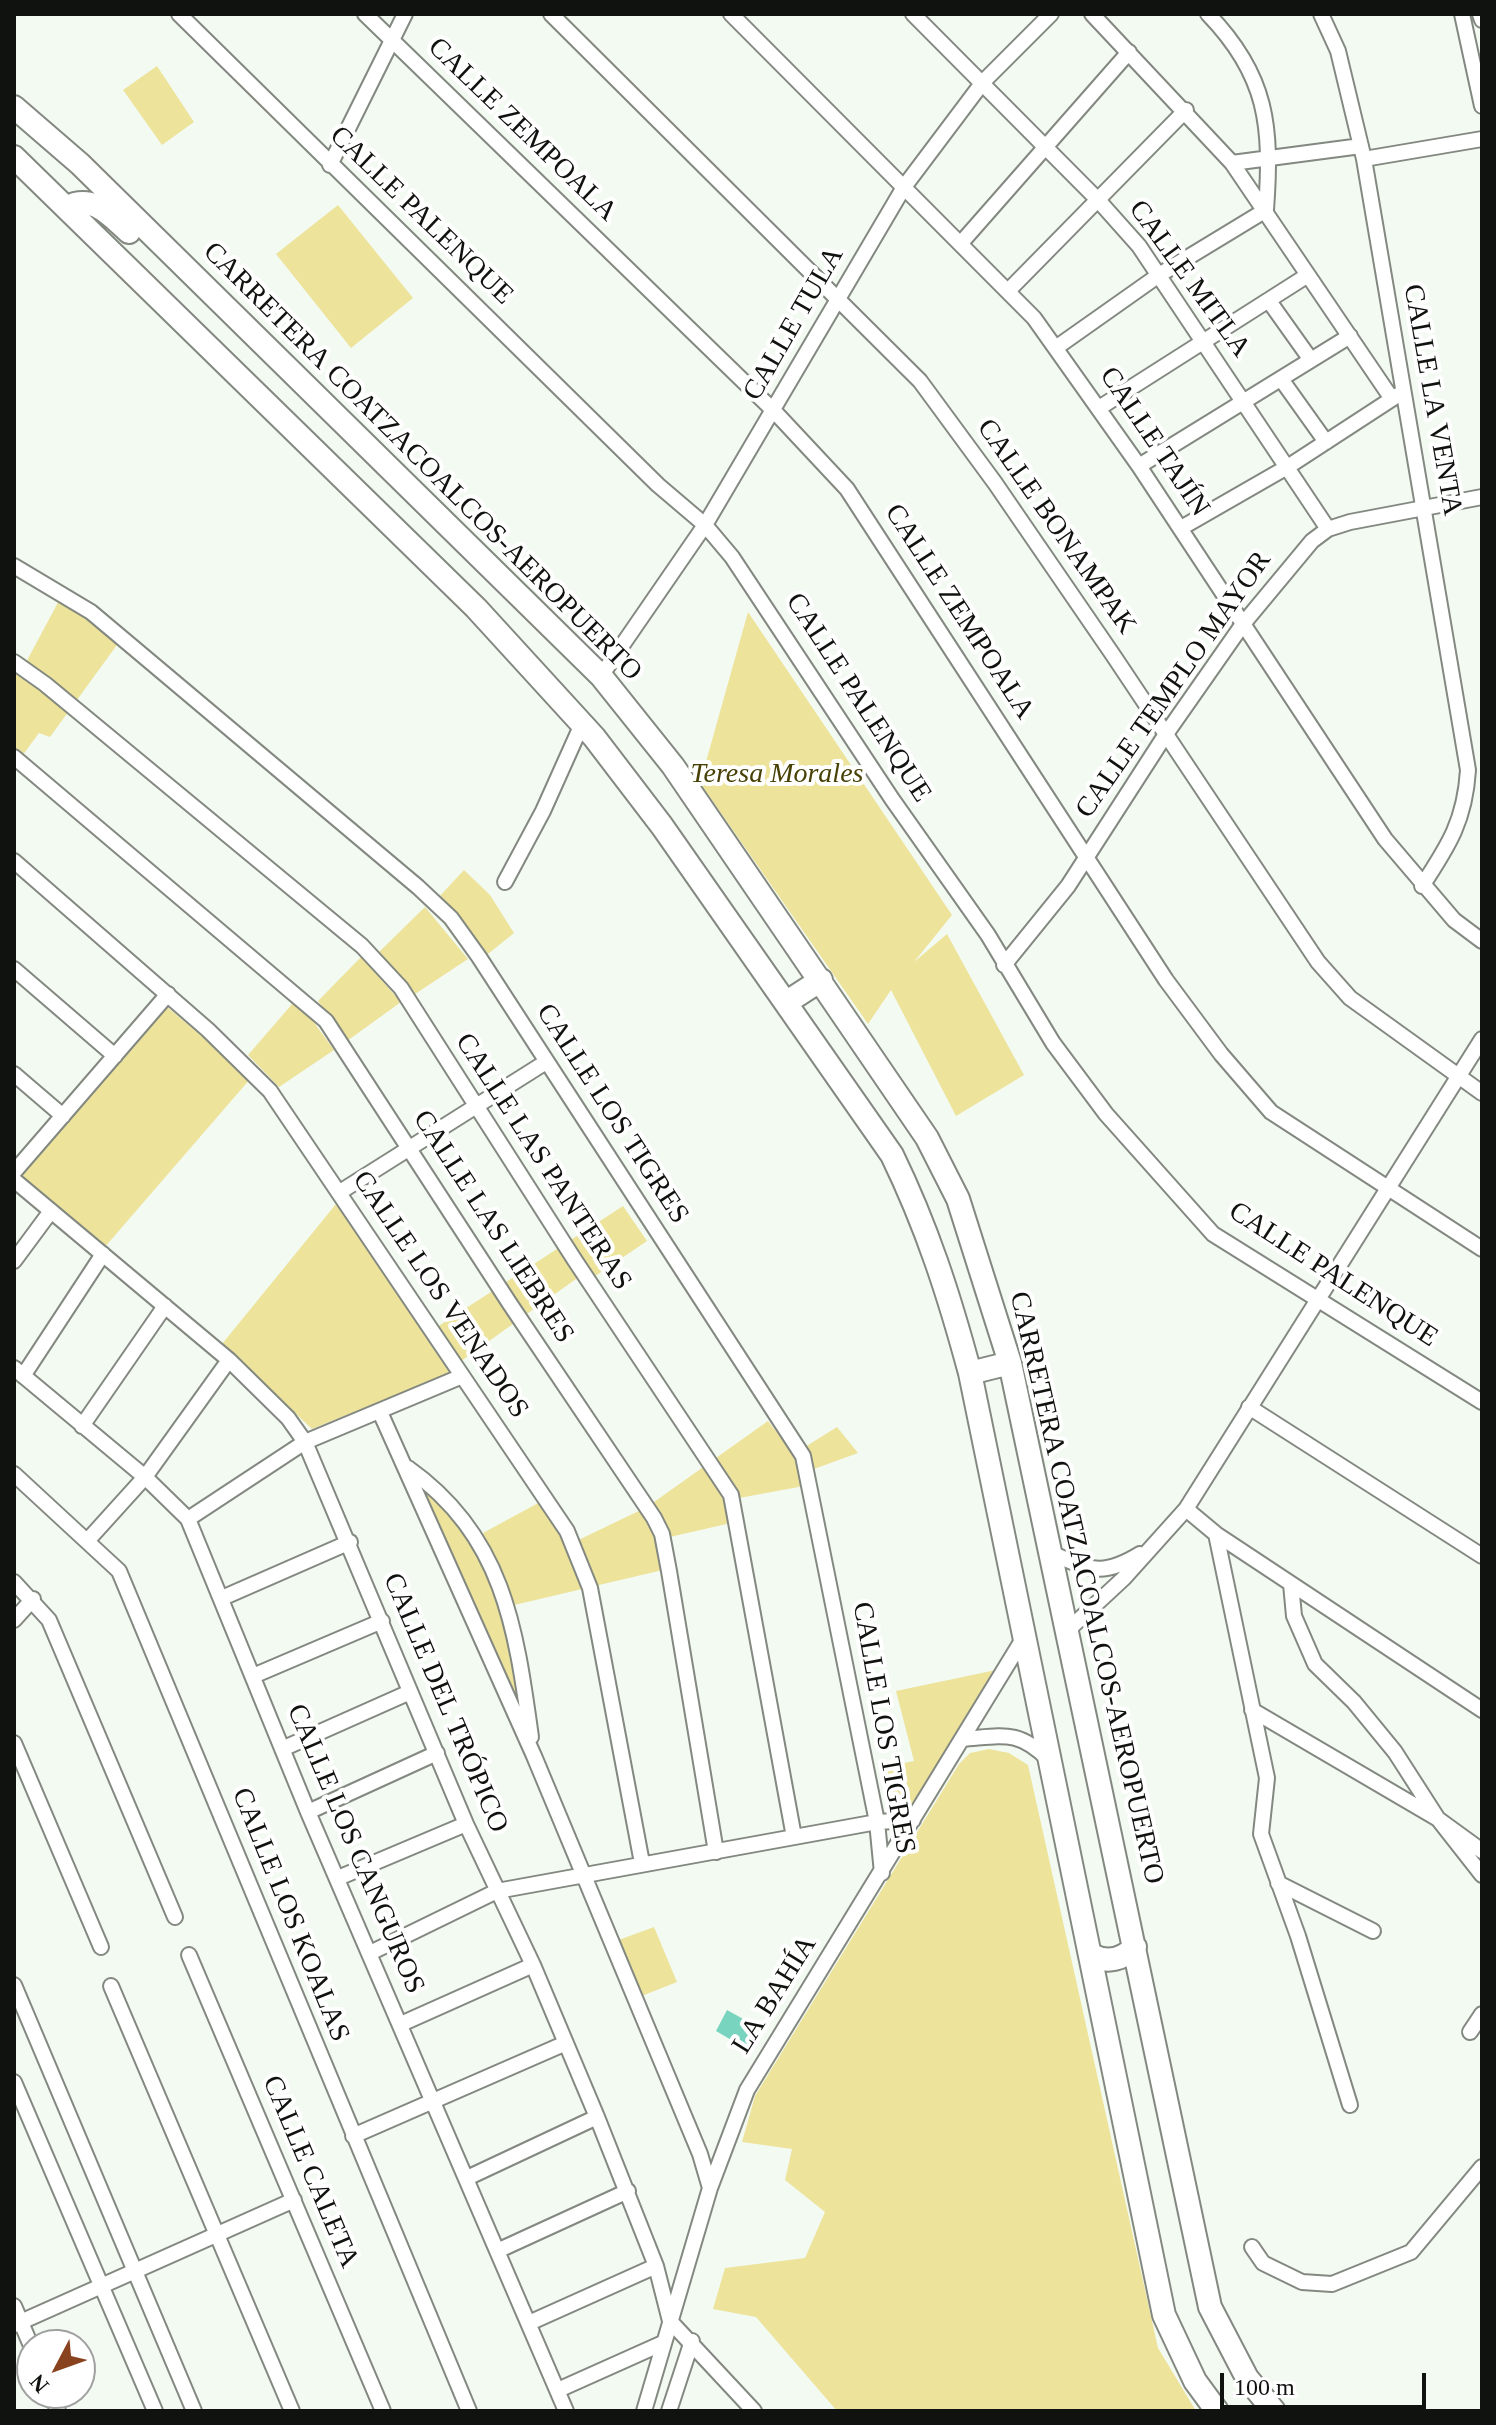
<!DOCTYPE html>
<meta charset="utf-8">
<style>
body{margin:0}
#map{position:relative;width:1496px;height:2425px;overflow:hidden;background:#f3faf2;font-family:"Times New Roman",serif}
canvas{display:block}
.frame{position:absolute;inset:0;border:16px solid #10120f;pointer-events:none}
.north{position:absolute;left:16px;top:2329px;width:80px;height:80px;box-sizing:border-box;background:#fff;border:2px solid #9fa09f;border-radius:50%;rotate:229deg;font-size:22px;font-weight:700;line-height:32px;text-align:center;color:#10120f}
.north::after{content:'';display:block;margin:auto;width:28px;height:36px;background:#89421e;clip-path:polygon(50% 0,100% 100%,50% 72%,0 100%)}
.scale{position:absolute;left:1220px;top:2373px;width:206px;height:36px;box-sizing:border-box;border:4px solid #10120f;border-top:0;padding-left:10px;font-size:24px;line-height:28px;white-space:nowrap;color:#10120f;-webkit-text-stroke:6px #fff;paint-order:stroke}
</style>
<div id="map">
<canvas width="1496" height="2425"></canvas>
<div class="frame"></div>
<div class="north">N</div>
<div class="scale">100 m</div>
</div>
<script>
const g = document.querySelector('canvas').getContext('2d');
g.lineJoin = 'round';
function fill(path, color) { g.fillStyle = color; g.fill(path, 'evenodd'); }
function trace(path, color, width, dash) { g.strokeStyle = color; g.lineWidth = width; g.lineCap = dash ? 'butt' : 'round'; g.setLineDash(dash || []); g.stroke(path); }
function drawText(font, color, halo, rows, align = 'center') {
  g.font = font + ' "Times New Roman",serif'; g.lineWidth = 8; g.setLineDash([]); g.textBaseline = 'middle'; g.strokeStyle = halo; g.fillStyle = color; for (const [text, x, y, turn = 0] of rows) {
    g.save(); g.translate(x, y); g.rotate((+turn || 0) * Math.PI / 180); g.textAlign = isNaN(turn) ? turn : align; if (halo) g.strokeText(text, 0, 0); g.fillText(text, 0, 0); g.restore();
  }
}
fill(new Path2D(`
 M 157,66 L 194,122 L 162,145 L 123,90 Z
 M 338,205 L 413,298 L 351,348 L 276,254 Z
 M 63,593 L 122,638 L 50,737 L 39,733 L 14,767 L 14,663 L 23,668 Z
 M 748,612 L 952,915 L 914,962 L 947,934 L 1024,1075 L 956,1116 L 891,990 L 868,1024 L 700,783 Z
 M 464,870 L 490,895 L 514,933 L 483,958 L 438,898 Z
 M 425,907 L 468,959 L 412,996 L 378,953 Z
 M 361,957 L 401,1002 L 347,1041 L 318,1001 Z
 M 293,1003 L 310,1017 L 334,1050 L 279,1087 L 248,1055 Z
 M 166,1006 L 251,1078 L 104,1248 L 20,1178 Z
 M 336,1204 L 450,1373 L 312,1429 L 222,1344 Z
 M 623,1206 L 647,1241 L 588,1281 L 583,1274 L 461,1361 L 437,1327 Z
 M 768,1421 L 796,1457 L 804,1486 L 739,1498 L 731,1523 L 661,1539 L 667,1569 L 510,1606 L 518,1709 L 418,1482 L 433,1489 L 472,1539 L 540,1502 L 566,1546 L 647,1507 Z
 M 837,1427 L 858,1453 L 814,1469 L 805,1447 Z
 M 996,1670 L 914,1815 L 892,1817 L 879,1768 L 914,1761 L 896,1691 Z
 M 989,1749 L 1009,1753 L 1028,1765 L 1158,2348 L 1196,2411 L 837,2411 L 756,2317 L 713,2309 L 725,2268 L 805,2258 L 825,2212 L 785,2180 L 792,2149 L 742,2142 L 755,2096 L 959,1764 L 970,1753 Z
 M 654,1927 L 677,1982 L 639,1997 L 616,1941 Z`), '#ede39b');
fill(new Path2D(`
 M 727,2010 L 756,2026 L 745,2048 L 716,2031 Z`), '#79d4bf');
const minor = new Path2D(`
 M 179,14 L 658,485 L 705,525 L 732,557 L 892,799 L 988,935 L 1053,1043 L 1106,1114 L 1213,1234 L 1482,1402
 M 365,14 L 774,411 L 847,489 L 1166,980 L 1221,1054 L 1271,1112 L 1482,1249
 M 551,14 L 920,381 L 995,483 L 1113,655 L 1318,962 L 1350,998 L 1482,1093
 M 731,14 L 1034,318 L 1139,466 L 1385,839 L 1454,920 L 1482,941
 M 913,14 L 1098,200 L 1139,246 L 1328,529
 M 1092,14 L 1232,163 L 1392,399
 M 1321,14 L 1338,51 L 1364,159 L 1468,770 C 1465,820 1449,845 1422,886
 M 1462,14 L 1482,106
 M 1480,14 L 1482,20
 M 1364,159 L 1482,139
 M 1232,163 L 1361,146
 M 330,165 L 405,14
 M 961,243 L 1129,52
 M 1008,291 L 1186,110
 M 1269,301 L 1311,360
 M 1057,347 L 1159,275 L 1266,210 C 1272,127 1268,76 1208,14
 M 1281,379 L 1326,442
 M 1099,408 L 1308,275
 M 1139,466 L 1350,336
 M 1181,528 L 1289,466 L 1398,395
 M 14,566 L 91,612 L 418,887 L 451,918 L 479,957 L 803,1456 L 877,1822 L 882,1873
 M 14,662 L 45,684 L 362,946 L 401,988 L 574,1259 L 731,1495 L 794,1837
 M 601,676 L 705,525 L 904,187 L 983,82 L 1051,14
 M 14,757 L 326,1021 L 510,1304 L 654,1518 L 662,1534 L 669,1571 L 716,1852
 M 14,861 L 208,1030 L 270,1091 L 567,1531 L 590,1588 L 642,1863
 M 505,882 L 543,811 L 582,724
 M 1004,965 L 1068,886 L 1166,734 L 1243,624 L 1312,541 L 1328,529 L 1350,522 L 1482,497
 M 14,969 L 115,1056
 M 14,1074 L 63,1116
 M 14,1172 L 168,994
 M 14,1180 L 229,1360 L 288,1418 L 305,1442 L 466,1824 L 533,1965 L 597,2117 L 656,2266 L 670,2321 L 754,2411
 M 340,1192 L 546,1062
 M 14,1261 L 51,1211
 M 14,1368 L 145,1477 L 188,1519 L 308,1812 L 566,2411
 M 23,1376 L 103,1254
 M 1249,1407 L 1482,1556
 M 380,1412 L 534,1756 L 700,2154 L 710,2188
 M 82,1426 L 165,1306
 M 408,1468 C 504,1536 516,1629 531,1737
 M 14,1474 L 119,1571 L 469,2411
 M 1186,1509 L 1216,1534 L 1482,1710
 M 188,1519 L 305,1442 L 460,1377
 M 1216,1534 L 1267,1778 L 1261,1834 L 1298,1936 L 1350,2105
 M 88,1540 L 145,1477 L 229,1360
 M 1051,1553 C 1089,1569 1101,1578 1140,1554
 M 14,1582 L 49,1620 L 175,1917
 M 1291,1584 L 1294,1616 L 1315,1664 L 1354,1702 L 1395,1752 L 1438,1819 L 1482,1875
 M 222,1598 L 350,1542
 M 14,1620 L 33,1599
 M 1068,1630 L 1124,1578 L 1186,1509 L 1482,1039
 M 253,1676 L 382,1621
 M 1252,1710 L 1438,1819 L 1482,1851
 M 962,1739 C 1003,1736 1018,1729 1049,1760
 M 14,1743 L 101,1947
 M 282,1749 L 410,1692
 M 308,1812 L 437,1753
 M 338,1878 L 466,1824
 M 1278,1883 L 1373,1931
 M 370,1953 L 497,1891 L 877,1822 L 913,1820
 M 189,1955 L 383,2411
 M 14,1985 L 194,2411
 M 111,1986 L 292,2411
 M 401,2024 L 533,1965
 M 1470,2032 L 1482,2014
 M 14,2082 L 155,2411
 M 353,2136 L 566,2043
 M 467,2178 L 597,2117
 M 1252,2247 L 1263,2263 L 1302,2282 L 1332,2284 L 1411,2252 L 1482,2167
 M 497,2251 L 628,2191
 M 14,2306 L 32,2348
 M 529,2323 L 656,2266
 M 14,2325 L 294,2200
 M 558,2390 L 663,2343
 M 51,2393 L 58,2411
 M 644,2411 L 710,2188 L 747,2090 L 1023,1639
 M 669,2411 L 692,2341`);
const primary = new Path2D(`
 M 14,107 L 80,164 L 601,676 L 673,766 L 927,1138 L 958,1199 L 1010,1363 L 1210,2307 L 1247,2378 L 1274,2411
 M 14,157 L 476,608 L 594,737 L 662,826 L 892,1155 C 927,1227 949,1295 970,1373 L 1164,2315 L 1195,2381 L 1217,2411
 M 67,207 C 93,194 110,215 129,232
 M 787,1002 L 821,980
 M 970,1373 L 1010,1363
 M 1092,1955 C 1108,1964 1123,1959 1135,1947`);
trace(minor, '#838981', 18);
trace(primary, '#838981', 26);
trace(minor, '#fff', 14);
trace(primary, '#fff', 22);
drawText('28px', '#10120f', '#fff', [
 ["CALLE ZEMPOALA",522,130,44],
 ["CALLE PALENQUE",421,216,44],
 ["CALLE MITLA",1189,279,54],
 ["CALLE TULA",794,324,-60],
 ["CALLE LA VENTA",1432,400,80],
 ["CALLE TAJÍN",1154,442,56],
 ["CARRETERA COATZACOALCOS-AEROPUERTO",422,462,45],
 ["CALLE BONAMPAK",1056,527,55],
 ["CALLE ZEMPOALA",959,612,57],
 ["CALLE TEMPLO MAYOR",1174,685,-55],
 ["CALLE PALENQUE",858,698,57],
 ["CALLE LOS TIGRES",612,1114,57],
 ["CALLE LAS PANTERAS",543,1162,57],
 ["CALLE LAS LIEBRES",493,1227,57],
 ["CALLE PALENQUE",1333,1275,33],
 ["CALLE LOS VENADOS",440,1295,56],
 ["CARRETERA COATZACOALCOS-AEROPUERTO",1086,1588,77],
 ["CALLE DEL TRÓPICO",445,1703,67],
 ["CALLE LOS TIGRES",883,1728,80],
 ["CALLE LOS CANGUROS",355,1849,67],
 ["CALLE LOS KOALAS",290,1915,68],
 ["LA BAHÍA",775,1995,-58],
 ["CALLE CALETA",310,2172,67]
]);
drawText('italic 28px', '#484106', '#fff', [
 ["Teresa Morales",777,775]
]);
</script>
